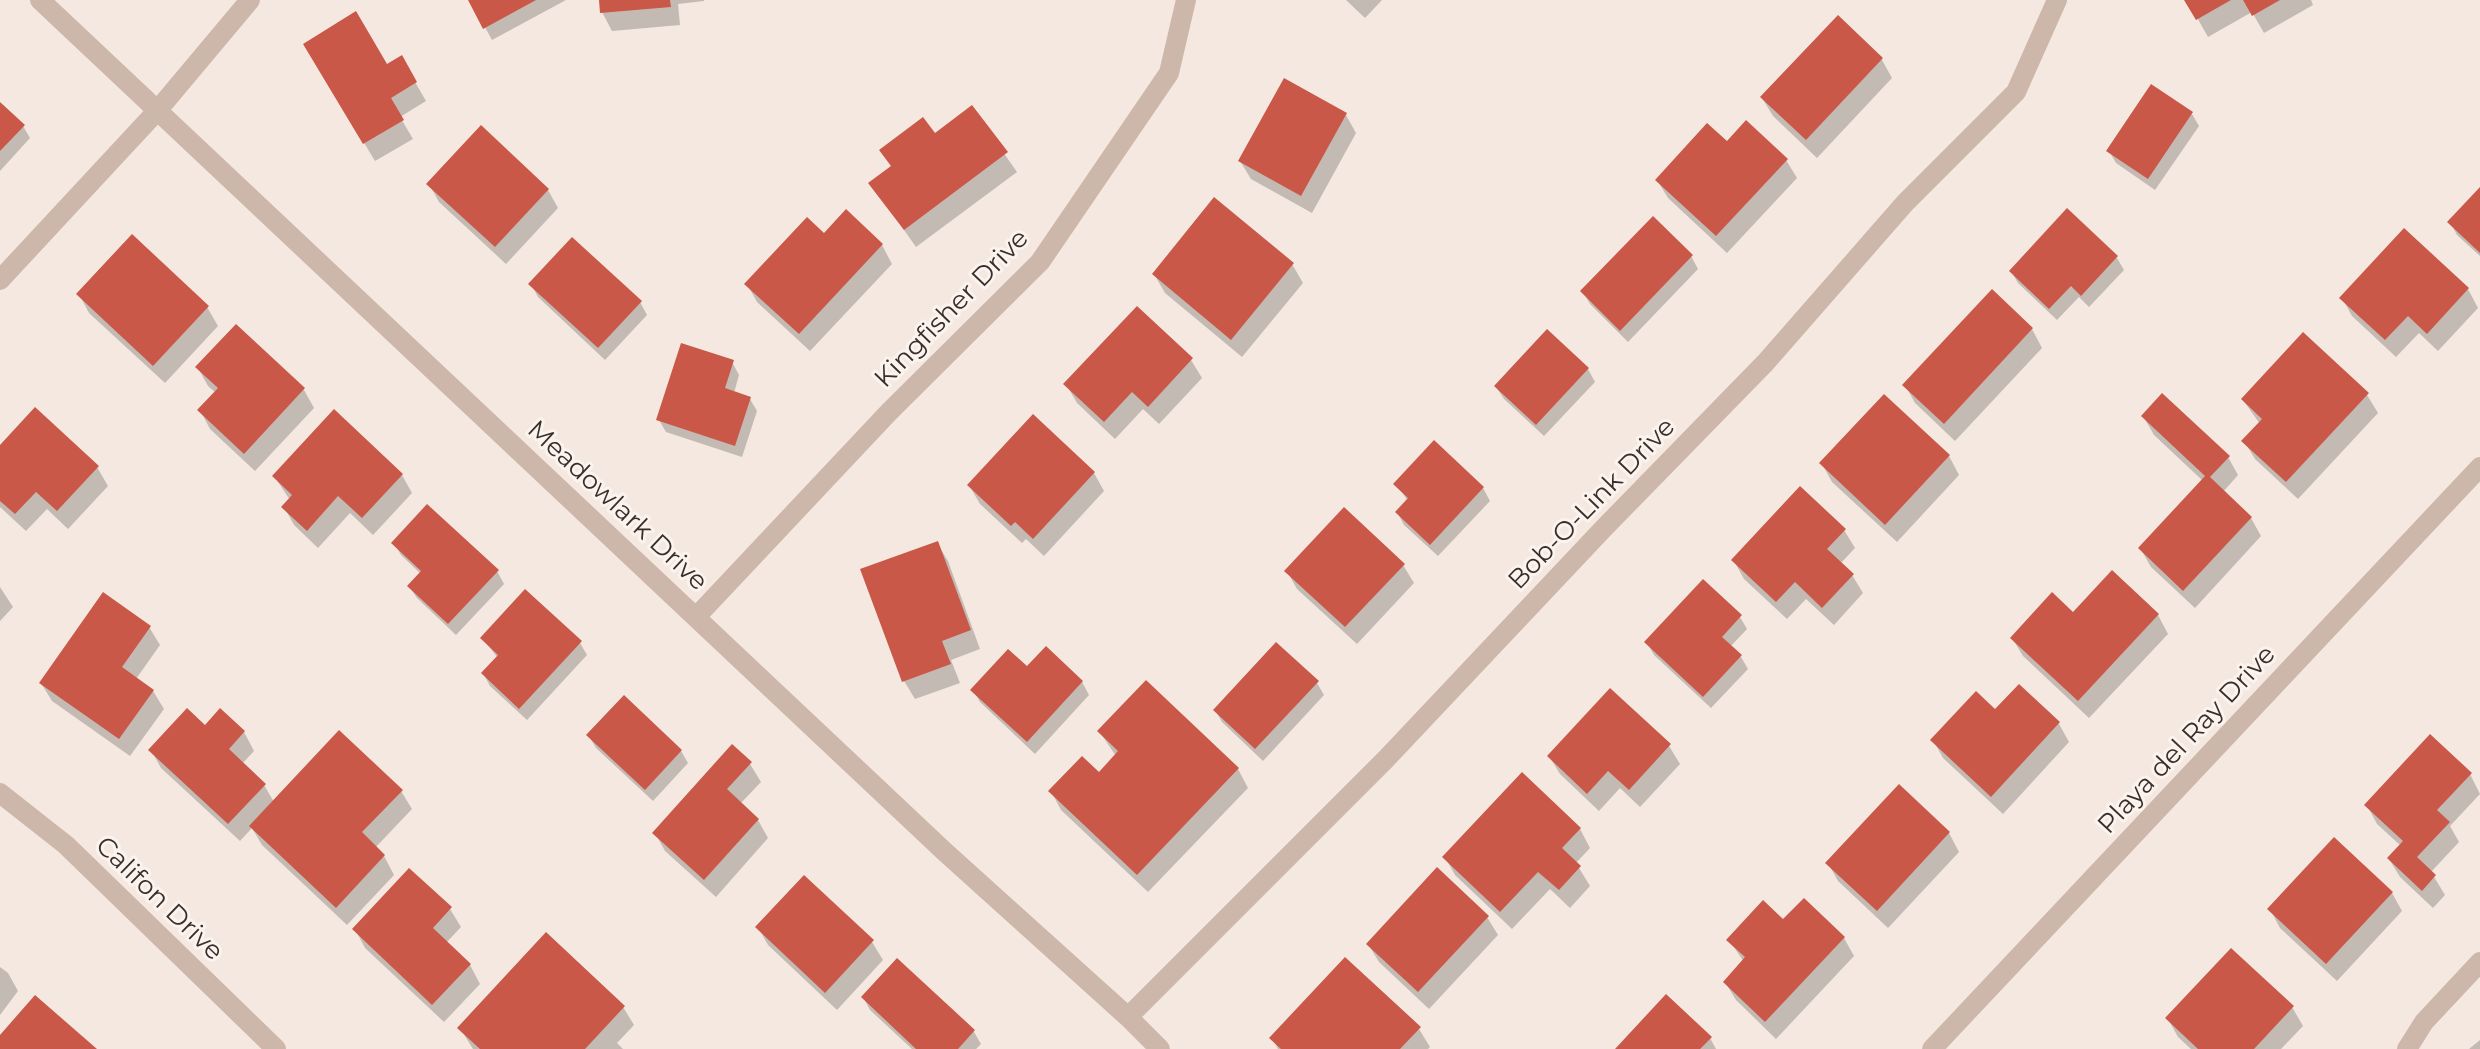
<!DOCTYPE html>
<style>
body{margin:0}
canvas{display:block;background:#f4e8e0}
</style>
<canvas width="2480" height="1049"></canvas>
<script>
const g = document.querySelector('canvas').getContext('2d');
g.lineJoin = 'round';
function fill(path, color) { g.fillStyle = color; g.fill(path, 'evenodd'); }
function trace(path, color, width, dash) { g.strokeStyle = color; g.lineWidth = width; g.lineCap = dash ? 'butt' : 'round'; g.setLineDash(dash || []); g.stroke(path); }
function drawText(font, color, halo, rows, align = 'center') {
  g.font = font + ' Montserrat,sans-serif'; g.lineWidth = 6; g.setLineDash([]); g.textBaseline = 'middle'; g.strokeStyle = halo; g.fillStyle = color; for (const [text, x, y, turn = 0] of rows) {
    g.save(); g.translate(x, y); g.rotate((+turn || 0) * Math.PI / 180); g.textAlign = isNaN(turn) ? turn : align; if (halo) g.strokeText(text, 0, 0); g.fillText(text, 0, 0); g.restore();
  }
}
fill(new Path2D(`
 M 470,0 L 566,0 L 492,40 Z
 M 601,0 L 704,0 L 704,1 L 678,4 L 680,25 L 612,31 L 602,12 Z
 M 1346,0 L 1382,0 L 1365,18 Z
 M 2187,0 L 2311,0 L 2313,5 L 2264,33 L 2252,12 L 2208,37 Z
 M 1838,18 L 1882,60 L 1892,78 L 1817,158 L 1773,116 L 1762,98 Z
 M 305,44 L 386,67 L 401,58 L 426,101 L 400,117 L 413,139 L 375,161 Z
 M 0,105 L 23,126 L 30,138 L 0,171 Z
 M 972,108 L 1017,172 L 916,247 L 871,183 L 892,168 L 882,150 L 935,136 Z
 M 2192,114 L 2199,126 L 2155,190 L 2116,163 L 2109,151 Z
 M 1346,115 L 1356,133 L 1312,213 L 1251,179 L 1240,161 Z
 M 1727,144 L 1786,160 L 1797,178 L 1727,253 L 1668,198 L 1657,180 Z
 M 429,184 L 548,190 L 558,208 L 506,264 L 439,202 Z
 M 2480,190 L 2480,256 L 2457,235 L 2450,222 Z
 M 824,235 L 882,245 L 892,264 L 810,351 L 757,302 L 747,284 Z
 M 1691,256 L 1698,269 L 1628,342 L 1590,304 L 1583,292 Z
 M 2117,258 L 2124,270 L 2089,307 L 2079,297 L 2057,320 L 2018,283 L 2011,271 Z
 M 1292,264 L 1303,283 L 1242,357 L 1165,293 L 1154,274 Z
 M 531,284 L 640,302 L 647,315 L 605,360 L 538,297 Z
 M 2468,289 L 2478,308 L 2438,351 L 2419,333 L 2396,357 L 2352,316 L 2342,298 Z
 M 79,294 L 207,307 L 218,326 L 165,383 L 89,313 Z
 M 236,327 L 304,390 L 314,408 L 255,471 L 210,429 L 200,410 L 216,393 L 208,386 L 198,368 Z
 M 2032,329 L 2042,348 L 1955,441 L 1915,403 L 1905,385 Z
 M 1191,360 L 1202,378 L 1159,424 L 1143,409 L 1115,439 L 1077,403 L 1066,384 Z
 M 732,362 L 739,375 L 734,393 L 750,399 L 757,411 L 742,457 L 666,432 L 659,420 Z
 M 1588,369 L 1595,382 L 1544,436 L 1504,399 L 1496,387 Z
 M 2367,395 L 2378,413 L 2298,499 L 2255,459 L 2244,441 L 2260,424 L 2243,400 Z
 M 1885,396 L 1949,456 L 1959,475 L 1897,542 L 1832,482 L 1822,464 Z
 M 2143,416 L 2228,457 L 2238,475 L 2223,492 L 2251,518 L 2261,536 L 2195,608 L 2151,567 L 2140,548 L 2203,481 L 2154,435 Z
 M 0,448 L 97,467 L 108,486 L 68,529 L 47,509 L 26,531 L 0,507 Z
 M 1094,473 L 1104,491 L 1044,556 L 1026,539 L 1022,543 L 980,504 L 969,485 Z
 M 402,475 L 412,493 L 373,535 L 350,513 L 318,548 L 294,525 L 284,507 L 290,500 L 274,476 Z
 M 1396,484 L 1483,488 L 1490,501 L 1438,556 L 1404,525 L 1397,512 L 1408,501 Z
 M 1844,530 L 1855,548 L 1840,564 L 1852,575 L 1863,593 L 1834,625 L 1806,599 L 1787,619 L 1744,579 L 1734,561 Z
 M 394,543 L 497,571 L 504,584 L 456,635 L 417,598 L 409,586 L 421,574 L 401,555 Z
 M 937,543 L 948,561 L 980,649 L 951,660 L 960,683 L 915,699 L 904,681 Z
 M 1403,565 L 1414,583 L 1357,644 L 1297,589 L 1287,571 Z
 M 0,587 L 13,607 L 0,621 Z
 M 2074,615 L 2158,615 L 2168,634 L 2089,718 L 2023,656 L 2012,638 Z
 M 1740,617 L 1747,629 L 1730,647 L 1741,657 L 1748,669 L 1711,708 L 1654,655 L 1647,643 Z
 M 149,627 L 160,645 L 136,679 L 153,691 L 164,709 L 130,756 L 52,701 L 41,683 Z
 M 482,638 L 580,643 L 587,655 L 527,720 L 490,686 L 483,673 L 498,658 Z
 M 1027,669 L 1082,682 L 1089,695 L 1035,754 L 980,702 L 973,690 Z
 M 1317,683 L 1324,695 L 1263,761 L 1222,722 L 1215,710 Z
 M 2019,686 L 2059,724 L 2069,742 L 2003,814 L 1943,758 L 1933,740 L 1995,712 Z
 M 1610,690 L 1669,746 L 1680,764 L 1640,807 L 1620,788 L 1599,811 L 1560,774 L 1549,756 Z
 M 205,728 L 244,732 L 254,751 L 242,764 L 264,785 L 274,802 L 401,791 L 412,809 L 375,848 L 384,856 L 394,875 L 347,925 L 262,845 L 252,828 L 240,841 L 161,768 L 151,750 Z
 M 1099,731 L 1238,769 L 1248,788 L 1148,892 L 1061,810 L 1051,791 L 1099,774 L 1116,756 Z
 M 589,736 L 681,751 L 688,763 L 653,801 L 596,748 Z
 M 750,764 L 761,782 L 740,804 L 758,820 L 768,838 L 716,897 L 665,851 L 655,833 Z
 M 2470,774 L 2480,794 L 2450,826 L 2459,842 L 2431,872 L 2445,895 L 2433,908 L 2400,877 L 2389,859 L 2401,846 L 2377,824 L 2367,805 Z
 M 1580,829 L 1590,848 L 1576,863 L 1590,886 L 1570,908 L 1550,889 L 1512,929 L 1455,875 L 1445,857 Z
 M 1949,833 L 1959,852 L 1888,928 L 1838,881 L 1828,863 Z
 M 2392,893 L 2402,911 L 2337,981 L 2280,928 L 2270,909 Z
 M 450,909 L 461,927 L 446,943 L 470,965 L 480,984 L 444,1022 L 365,948 L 355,929 Z
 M 1487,917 L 1498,935 L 1429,1009 L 1379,962 L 1368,944 Z
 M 1783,922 L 1844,938 L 1854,956 L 1776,1039 L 1736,1000 L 1725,982 L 1744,962 L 1729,940 Z
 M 758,927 L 872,942 L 883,960 L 837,1010 L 768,945 Z
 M 897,961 L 974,1032 L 981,1044 L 976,1049 L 912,1049 L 870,1010 L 863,997 Z
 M 0,967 L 8,973 L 18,991 L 0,1015 Z
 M 623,1007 L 634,1025 L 617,1043 L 623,1049 L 473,1049 L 460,1028 Z
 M 2292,1007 L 2303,1026 L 2281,1049 L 2191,1049 L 2178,1037 L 2168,1019 Z
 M 1419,1029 L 1430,1047 L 1428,1049 L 1278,1049 L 1272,1038 Z
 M 1710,1038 L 1716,1049 L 1617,1049 Z
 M 2480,1040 L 2480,1049 L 2469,1049 Z`), '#0003');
fill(new Path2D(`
 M 468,0 L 536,0 L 483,29 Z
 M 599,0 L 670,0 L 671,7 L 600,13 Z
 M 2184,0 L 2231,0 L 2196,20 Z
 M 2243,0 L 2280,0 L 2252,16 Z
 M 356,11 L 387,64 L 402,55 L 417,82 L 391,98 L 404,120 L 363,144 L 303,44 Z
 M 1838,15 L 1883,58 L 1806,140 L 1760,97 Z
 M 1284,78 L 1347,113 L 1301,196 L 1238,161 Z
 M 2151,84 L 2193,112 L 2148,179 L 2106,151 Z
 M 0,102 L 25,125 L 0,151 Z
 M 972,105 L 1008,152 L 904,230 L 868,183 L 891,166 L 879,150 L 923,117 L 935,133 Z
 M 1746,120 L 1788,159 L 1716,236 L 1655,180 L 1707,123 L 1727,141 Z
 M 481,125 L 549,189 L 495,247 L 426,184 Z
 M 2480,187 L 2480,253 L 2447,222 Z
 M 1214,197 L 1294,263 L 1231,340 L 1152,274 Z
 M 2067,208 L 2118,256 L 2081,296 L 2071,286 L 2049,309 L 2009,271 Z
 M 846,209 L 883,244 L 799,334 L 744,284 L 807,217 L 824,233 Z
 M 1653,216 L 1693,255 L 1620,331 L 1580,291 Z
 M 2404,228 L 2469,288 L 2427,334 L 2408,316 L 2385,340 L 2339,298 Z
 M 132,234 L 209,306 L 153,366 L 76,294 Z
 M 572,237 L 642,301 L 598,348 L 528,284 Z
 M 1992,289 L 2033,328 L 1944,424 L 1902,385 Z
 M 1137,306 L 1193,358 L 1148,407 L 1132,392 L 1104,422 L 1063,384 Z
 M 236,324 L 305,388 L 244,454 L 197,410 L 218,388 L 195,367 Z
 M 1547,329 L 1589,368 L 1536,425 L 1494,386 Z
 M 2303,332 L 2369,393 L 2286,482 L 2241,441 L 2262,419 L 2241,399 Z
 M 681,343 L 734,360 L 725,388 L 751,397 L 735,446 L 656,420 Z
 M 2162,393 L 2230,456 L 2210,477 L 2252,517 L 2183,591 L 2138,548 L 2205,476 L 2141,416 Z
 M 1884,394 L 1950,455 L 1885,525 L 1819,463 Z
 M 35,407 L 99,466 L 57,511 L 36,492 L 15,514 L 0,501 L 0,445 Z
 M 334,409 L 403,474 L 362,518 L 338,496 L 307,531 L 281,507 L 292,495 L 272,476 Z
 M 1033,414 L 1095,472 L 1033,539 L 1015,522 L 1011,526 L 967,485 Z
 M 1434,440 L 1484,487 L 1430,545 L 1395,512 L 1408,498 L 1393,484 Z
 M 1800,486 L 1846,529 L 1827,549 L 1854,574 L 1822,608 L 1795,582 L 1776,602 L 1731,560 Z
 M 427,504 L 499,570 L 448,624 L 407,586 L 421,571 L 391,543 Z
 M 1344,507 L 1405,564 L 1345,627 L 1284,571 Z
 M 938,541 L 971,630 L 942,641 L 951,664 L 902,682 L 860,569 Z
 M 2112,570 L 2159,614 L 2078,701 L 2010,638 L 2052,592 L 2073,612 Z
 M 1703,579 L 1742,615 L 1722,637 L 1742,655 L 1703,697 L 1644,642 Z
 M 525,589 L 582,641 L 519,709 L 481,673 L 498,655 L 480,638 Z
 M 103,592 L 151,626 L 122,667 L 154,690 L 119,739 L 39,683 Z
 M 1276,642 L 1319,681 L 1255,749 L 1213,710 Z
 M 1046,646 L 1083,681 L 1027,742 L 970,690 L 1008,649 L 1027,666 Z
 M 1146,680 L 1239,768 L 1137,875 L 1048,791 L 1082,756 L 1099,772 L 1118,751 L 1097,731 Z
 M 2019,684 L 2060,722 L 1991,797 L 1930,740 L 1976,691 L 1995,709 Z
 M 1610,688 L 1671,744 L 1629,790 L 1608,771 L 1587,794 L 1547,756 Z
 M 624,695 L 682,750 L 645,790 L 586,735 Z
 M 187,708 L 205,725 L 220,708 L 245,731 L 229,749 L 266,784 L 228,824 L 148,750 Z
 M 339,730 L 403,790 L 362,832 L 385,855 L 336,908 L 249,826 Z
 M 2430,734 L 2472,773 L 2437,810 L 2450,822 L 2417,857 L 2436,875 L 2422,891 L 2387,858 L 2403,841 L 2364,805 Z
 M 732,744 L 752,762 L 727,789 L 759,819 L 704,880 L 652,833 Z
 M 1522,772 L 1581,828 L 1562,848 L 1581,866 L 1559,890 L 1538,872 L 1500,912 L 1442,857 Z
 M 1899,784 L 1950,832 L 1877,911 L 1825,863 Z
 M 2334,837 L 2393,892 L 2326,964 L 2267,909 Z
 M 1437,867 L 1489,916 L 1418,992 L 1366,944 Z
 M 409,868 L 452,907 L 433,928 L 471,964 L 432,1005 L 352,929 Z
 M 804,875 L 874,940 L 825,993 L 755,927 Z
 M 1804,898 L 1845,937 L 1765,1022 L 1723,982 L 1745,957 L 1726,940 L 1763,900 L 1783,919 Z
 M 546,932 L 625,1006 L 585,1049 L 480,1049 L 457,1028 Z
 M 2231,948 L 2294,1006 L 2254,1049 L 2198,1049 L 2165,1018 Z
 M 1345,957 L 1421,1027 L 1400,1049 L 1281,1049 L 1269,1038 Z
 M 897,958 L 975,1030 L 958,1049 L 916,1049 L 861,997 Z
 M 1666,994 L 1712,1037 L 1700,1049 L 1615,1049 Z
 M 35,995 L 97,1049 L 0,1049 L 0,1035 Z`), '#ca5848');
trace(new Path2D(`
 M 2407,1049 L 2424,1022 L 2480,962`), '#cdb7ab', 20);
trace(new Path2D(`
 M 40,0 L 945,852 L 1128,1017 L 1160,1049
 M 0,280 L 157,111 L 250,0
 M 697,616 L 889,412 L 1040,262 L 1169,73 L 1186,0
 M 0,793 L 66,845 L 276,1049
 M 1128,1017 L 1386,759 L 1603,529 L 1766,362 L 1905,203 L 2016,92 L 2057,0
 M 1932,1049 L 2480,467`), '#cdb7ab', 20);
drawText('26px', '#3b2e2a', '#fbf3ed', [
 ["Kingfisher Drive",952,309,-46],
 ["Bob-O-Link Drive",1592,504,-46],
 ["Meadowlark Drive",617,506,43],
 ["Playa del Ray Drive",2187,740,-47],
 ["Califon Drive",159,899,44]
]);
</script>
